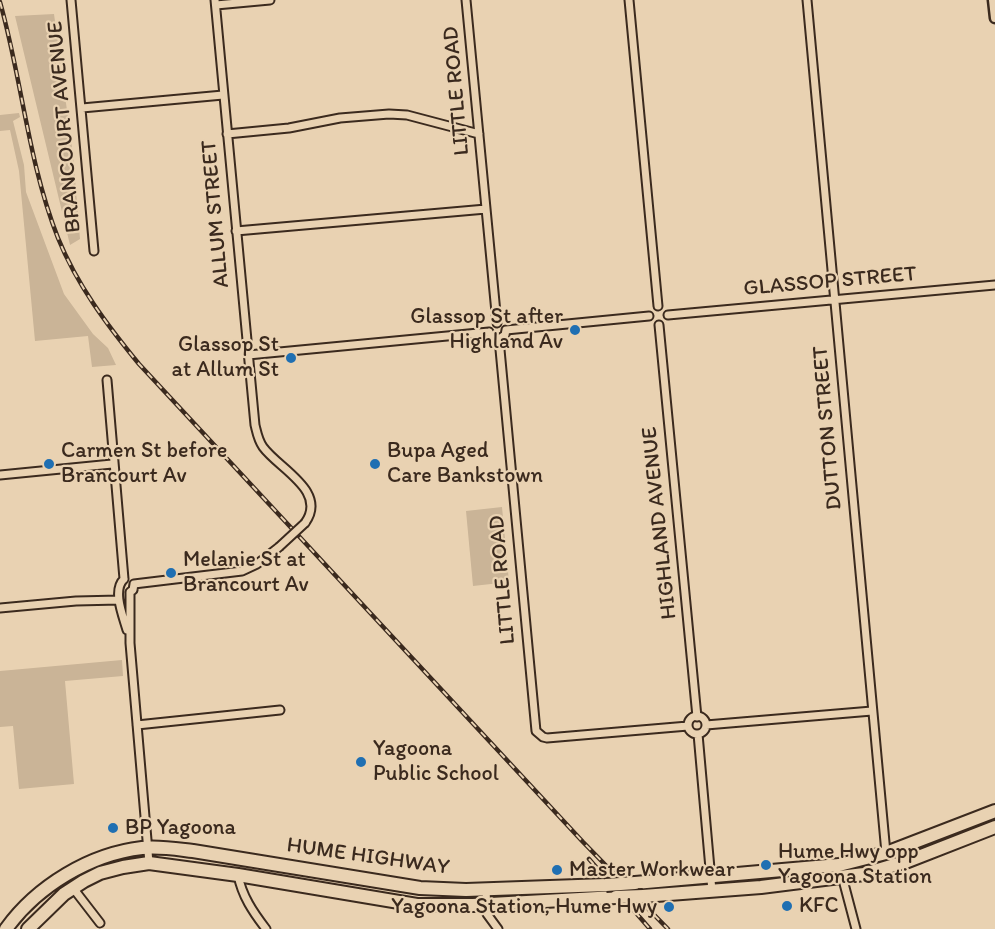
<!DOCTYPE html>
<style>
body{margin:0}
canvas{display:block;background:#e9d2b2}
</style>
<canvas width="995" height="929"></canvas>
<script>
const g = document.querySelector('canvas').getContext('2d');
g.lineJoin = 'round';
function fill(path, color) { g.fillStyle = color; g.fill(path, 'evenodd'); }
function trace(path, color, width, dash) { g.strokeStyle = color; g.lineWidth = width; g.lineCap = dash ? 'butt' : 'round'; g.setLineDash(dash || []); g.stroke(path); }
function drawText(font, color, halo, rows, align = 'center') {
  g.font = font + ' Itim,sans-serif'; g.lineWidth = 4.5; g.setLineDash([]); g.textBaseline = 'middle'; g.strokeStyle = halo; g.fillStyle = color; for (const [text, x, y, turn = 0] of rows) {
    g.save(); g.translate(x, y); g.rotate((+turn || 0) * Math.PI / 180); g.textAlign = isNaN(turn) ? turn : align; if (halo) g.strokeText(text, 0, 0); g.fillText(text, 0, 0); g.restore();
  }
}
fill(new Path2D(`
 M 54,14 L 73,155 L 80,239 L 70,245 L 15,16 Z
 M 19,113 L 20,117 L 13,121 L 24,165 L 26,192 L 64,294 L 93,334 L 108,348 L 116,365 L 92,367 L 88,336 L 35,341 L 19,171 L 10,130 L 0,131 L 0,115 Z
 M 502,507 L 509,582 L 473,586 L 466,511 Z
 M 122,660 L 123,676 L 65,681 L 74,784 L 19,789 L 13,726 L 0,727 L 0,671 Z`), '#cab497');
const minor = new Path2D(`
 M 71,0 L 94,251
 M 215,0 L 255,425 C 257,433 258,440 263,447 C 279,469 328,491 305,523
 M 466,0 L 497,323
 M 629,0 L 658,306
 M 807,0 L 886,853
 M 216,5 L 270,0
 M 82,108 L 223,95
 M 227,134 L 289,128 L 340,118 L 389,114 L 407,115 L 479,134
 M 236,231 L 486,209
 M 668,315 L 995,285
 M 659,325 L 697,717
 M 506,330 L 649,316
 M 489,332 L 493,338 L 499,339 L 505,335 L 506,330
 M 499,339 L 536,731 L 543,737 L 547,738 L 688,726
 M 248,355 L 489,332
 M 107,380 L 124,579
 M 0,475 L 112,464
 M 124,579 C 112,590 123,616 127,630
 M 134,584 L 133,590 L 130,592 L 130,643 L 149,863
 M 134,584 L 242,571 L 257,564 L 279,547
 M 0,608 L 76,601 L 119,600
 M688 725a9 9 0 1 1 18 0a9 9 0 1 1-18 0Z
 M 137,725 L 280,710
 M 706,725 L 872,711
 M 698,734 L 712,891
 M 238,875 C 242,896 253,912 266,929
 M 842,876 L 856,929
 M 73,888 L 100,923
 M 486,889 L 487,914 L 498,929`);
const tertiary = new Path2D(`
 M 993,0 L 995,18`);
const trunk = new Path2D(`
 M 635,883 L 839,865 L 886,853 L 995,811
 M 643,896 L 761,887 L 864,874 L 908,861 L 995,827
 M 6,929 C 37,886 90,854 142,848 C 159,846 176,849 193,851 L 420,888 L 466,890 L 606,885
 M 28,929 L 64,894 L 84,881 L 100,873 L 123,867 L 149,863 L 238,875 L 417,905 L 473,905 L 616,897`);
trace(minor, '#3b2a1e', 11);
trace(tertiary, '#3b2a1e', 13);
trace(trunk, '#3b2a1e', 16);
trace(minor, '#e9d2b2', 7);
trace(tertiary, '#e9d2b2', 8);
trace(trunk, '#e9d2b2', 12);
const rail = new Path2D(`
 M 0,2 C 22,80 28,162 58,238 C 77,285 107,325 139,364 L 583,842 L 668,929
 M 589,859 L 650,929`);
trace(rail, '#3b2a1e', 4.5);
trace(rail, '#e9d2b2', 2, [7]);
const minorBridge = new Path2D(`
 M 279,547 L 305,523`);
const trunkBridge = new Path2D(`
 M 606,885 L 635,883
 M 616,897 L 643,896`);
trace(minorBridge, '#3b2a1e', 11, []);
trace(trunkBridge, '#3b2a1e', 16, []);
trace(minorBridge, '#e9d2b2', 7);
trace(trunkBridge, '#e9d2b2', 12);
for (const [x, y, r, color] of [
 [575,330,6,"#1f6fb2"],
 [291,358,6,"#1f6fb2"],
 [49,464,6,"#1f6fb2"],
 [375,464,6,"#1f6fb2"],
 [171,573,6,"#1f6fb2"],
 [361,762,6,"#1f6fb2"],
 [113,828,6,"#1f6fb2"],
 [766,865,6,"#1f6fb2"],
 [557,870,6,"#1f6fb2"],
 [787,906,6,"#1f6fb2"],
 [669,907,6,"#1f6fb2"]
]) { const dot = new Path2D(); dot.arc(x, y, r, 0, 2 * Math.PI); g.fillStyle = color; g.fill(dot); trace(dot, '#e9d2b2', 2); }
drawText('22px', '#3b2a1e', '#e9d2b2', [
 ["LITTLE ROAD",457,91,-95],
 ["BRANCOURT AVENUE",65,127,-95],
 ["ALLUM STREET",216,214,-95],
 ["GLASSOP STREET",830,282,-5],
 ["DUTTON STREET",828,428,-95],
 ["HIGHLAND AVENUE",660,523,-96],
 ["LITTLE ROAD",503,580,-95],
 ["HUME HIGHWAY",368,857,8]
]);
drawText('22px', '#3b2a1e', '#e9d2b2', [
 ["Glassop St after",563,317,"right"],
 ["Highland Av",563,342,"right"],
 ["Glassop St",279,345,"right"],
 ["at Allum St",279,370,"right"],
 ["Carmen St before",61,451],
 ["Brancourt Av",61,476],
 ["Bupa Aged",387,451],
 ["Care Bankstown",387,476],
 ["Melanie St at",183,560],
 ["Brancourt Av",183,585],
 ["Yagoona",373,749],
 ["Public School",373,774],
 ["BP Yagoona",125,828],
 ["Hume Hwy opp",778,852],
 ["Yagoona Station",778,877],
 ["Master Workwear",569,870],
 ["KFC",799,906],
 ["Yagoona Station, Hume Hwy",657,907,"right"]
], 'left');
</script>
